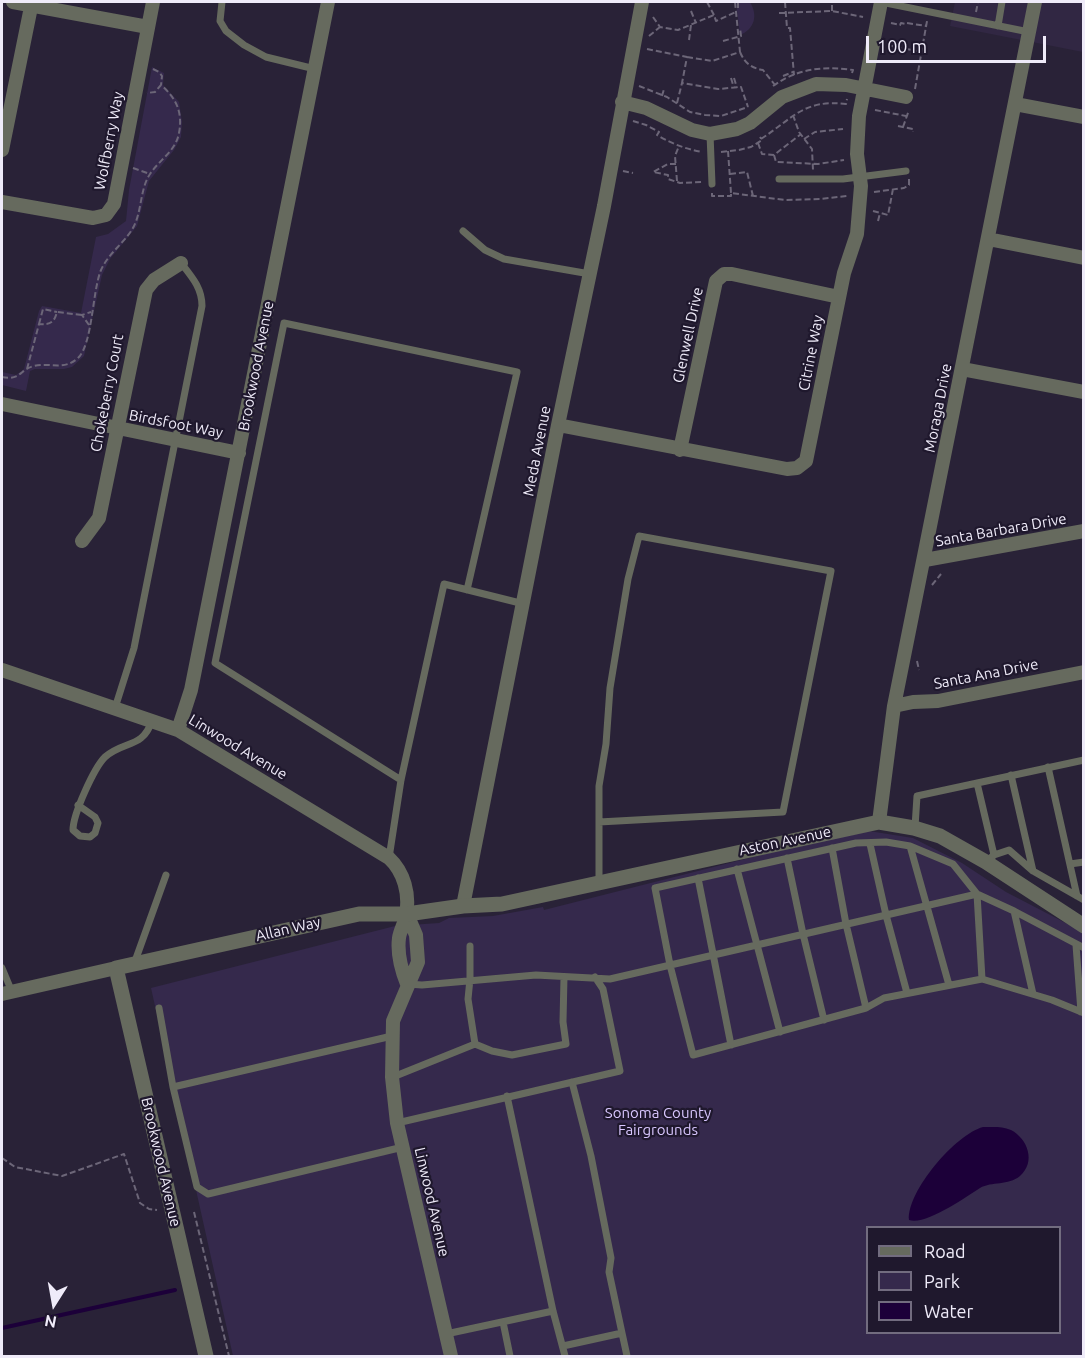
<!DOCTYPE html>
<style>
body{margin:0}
#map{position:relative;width:1085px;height:1358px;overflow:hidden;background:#292237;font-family:Ubuntu,sans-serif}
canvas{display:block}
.frame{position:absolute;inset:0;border:3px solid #efebf9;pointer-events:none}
.legend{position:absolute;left:866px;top:1226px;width:195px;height:108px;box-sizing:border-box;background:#1f182d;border:2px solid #726c7f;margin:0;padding:8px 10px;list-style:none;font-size:18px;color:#efebf9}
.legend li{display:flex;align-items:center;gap:12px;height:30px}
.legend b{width:30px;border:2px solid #726c7f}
.north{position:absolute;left:24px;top:1274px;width:60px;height:60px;-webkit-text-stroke:4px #1f182d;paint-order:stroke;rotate:191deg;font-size:16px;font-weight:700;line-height:24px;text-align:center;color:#efebf9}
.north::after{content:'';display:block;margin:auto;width:21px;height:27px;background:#efebf9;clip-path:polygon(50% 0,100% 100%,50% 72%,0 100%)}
.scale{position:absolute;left:866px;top:36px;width:180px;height:27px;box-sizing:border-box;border:3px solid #efebf9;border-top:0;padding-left:8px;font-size:18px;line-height:21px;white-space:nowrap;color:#efebf9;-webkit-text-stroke:4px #1f182d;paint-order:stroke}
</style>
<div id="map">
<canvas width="1085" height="1358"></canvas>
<div class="frame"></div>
<ul class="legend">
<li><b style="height:8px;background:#666a5e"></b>Road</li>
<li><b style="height:16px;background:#35294c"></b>Park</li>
<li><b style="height:16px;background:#1c0039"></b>Water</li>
</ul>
<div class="north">N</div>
<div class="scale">100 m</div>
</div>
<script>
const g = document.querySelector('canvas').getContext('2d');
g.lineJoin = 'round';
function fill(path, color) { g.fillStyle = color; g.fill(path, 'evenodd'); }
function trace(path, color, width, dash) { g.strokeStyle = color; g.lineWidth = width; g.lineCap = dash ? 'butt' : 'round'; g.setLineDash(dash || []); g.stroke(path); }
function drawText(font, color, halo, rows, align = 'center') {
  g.font = font + ' Ubuntu,sans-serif'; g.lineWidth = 4.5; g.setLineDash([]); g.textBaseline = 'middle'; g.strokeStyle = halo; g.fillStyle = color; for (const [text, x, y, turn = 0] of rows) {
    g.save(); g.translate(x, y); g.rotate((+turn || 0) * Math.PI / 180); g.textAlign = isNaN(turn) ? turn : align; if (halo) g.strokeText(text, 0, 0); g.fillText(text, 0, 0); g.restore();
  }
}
fill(new Path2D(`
 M 955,2 L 1083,2 L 1083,52 L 950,26 Z`), '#312743');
fill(new Path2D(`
 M 736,2 L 750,2 C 758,15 755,29 740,35 Z
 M 152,67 L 164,73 L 163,85 L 179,102 L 182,122 L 181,137 L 174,150 L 149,181 L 137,226 L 110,259 L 102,275 L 84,356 L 72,367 L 64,369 L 35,369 L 30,371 L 26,391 L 2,385 L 2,372 L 16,375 L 24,369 L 39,311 L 42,306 L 81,313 L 96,237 L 108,234 L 126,221 L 129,190 Z
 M 869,831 L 913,838 L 962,863 L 1006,892 L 1083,932 L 1083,1356 L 233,1356 L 151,988 L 395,926 L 439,923 L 449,918 L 493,916 L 543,907 L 544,910 L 765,854 ZM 868,1228 L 1060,1228 L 1060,1332 L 868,1332 Z`), '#35294c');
fill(new Path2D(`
 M 983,1127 C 993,1127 1002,1126 1011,1130 C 1028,1139 1036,1162 1020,1176 C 1008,1186 992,1181 980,1188 C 966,1197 925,1226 909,1220 C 907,1191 956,1134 983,1127 Z`), '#1c0039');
trace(new Path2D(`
 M 2,1328 L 175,1290`), '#1c0039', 4);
trace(new Path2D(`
 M 707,2 L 714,15
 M 738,2 L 738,11
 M 785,2 L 787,28 L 790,28 L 794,75
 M 691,11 L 696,23
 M 832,11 L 832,2
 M 976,12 L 978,2
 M 779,13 L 832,11 L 863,17
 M 653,17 L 660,27 L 678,30 L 714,15 L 716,21 L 736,12
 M 891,23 L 900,25 L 901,23 L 906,24 L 907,23 L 926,26
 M 649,36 L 660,27
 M 689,40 L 691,25
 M 723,41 L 741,36 L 740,28
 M 887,45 L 922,52
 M 647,49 L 687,57 L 682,83 L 718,89 L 741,87 L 748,107
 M 740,52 C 745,64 752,68 763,70 L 775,85
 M 687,57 L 712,61 L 740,52 L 735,2
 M 153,69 L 159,72 L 162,76 L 161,85
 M 783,76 L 793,72
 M 731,78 L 734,88
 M 734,78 L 737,88
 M 639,86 L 667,97 L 690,112 L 705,115 L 721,116 L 748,107
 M 773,86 C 798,68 824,66 853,70 L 852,73
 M 915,89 L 927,21
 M 662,96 L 664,89
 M 677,103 L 682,83
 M 875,110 L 906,116
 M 793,115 L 799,132 L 812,149 L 813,170
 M 633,121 L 646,125 L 659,132 L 657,135 C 672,144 686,149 702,152
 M 898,126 L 913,129 L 913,132
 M 903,127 L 909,110
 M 761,139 C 793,118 804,99 846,104 L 847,99
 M 804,139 L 815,132 L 843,129
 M 758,143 L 762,154 L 774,155 L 801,134
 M 728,151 L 731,193
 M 721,152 L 739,150 L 751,147 L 762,140 L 760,137
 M 774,155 L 776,162 L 818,164 L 844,160
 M 676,164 L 668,164 L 653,172 L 668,175 L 668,179 L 680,183 L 703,182
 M 133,168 L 150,174
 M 623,171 L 633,173
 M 730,174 L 747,172 L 753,196
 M 677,181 L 675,156 L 679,146
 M 874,192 L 904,188 L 909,185 L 909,179
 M 712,193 L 712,196 L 731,196 L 731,193 L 785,200 L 820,199 L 847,196
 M 873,211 L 888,215 L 893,189
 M 878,221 L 880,213
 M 39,324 L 43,309 L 57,312
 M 89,325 L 82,315 L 91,312
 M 27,369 L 39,324 C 50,325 54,323 57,312 L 82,315
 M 2,377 C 21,381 20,369 34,366 C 50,362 64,371 78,358 C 93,343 92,292 101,270 C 109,252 126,242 134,226 C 142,210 140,189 150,174 C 159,160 176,151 179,133 C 183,112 176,98 161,85 L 155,92 L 147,93
 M 932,585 L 941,574
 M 917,661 L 919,670
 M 2,1158 L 15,1167 L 62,1176 L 124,1154 L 140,1203 L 149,1209 L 157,1210
 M 194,1212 L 229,1356`), '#6c6678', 2, [6, 3]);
trace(new Path2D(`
 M 222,2 L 220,21 L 226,31 L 244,45 L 266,57 L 315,69
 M 881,2 L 1029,32
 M 998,26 L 1002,2
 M 710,134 L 712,184
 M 779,179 L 843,179 L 906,171
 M 463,231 L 485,250 L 504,259 L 590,274
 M 115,708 L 134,648 L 202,306 C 202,288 192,277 181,263
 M 1048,767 L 1077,896
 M 1011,775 L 1033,871
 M 401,780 L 215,663 L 284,323 L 517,372 L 467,590
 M 977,783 L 994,855
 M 78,805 L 95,817 L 98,823 L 95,833 L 90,837 L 80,836 L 73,830 C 73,814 94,768 105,757 C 125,740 142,749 152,721
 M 599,822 L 783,812 L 831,571 L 639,536 L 628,579 L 610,688 L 606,744 L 599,786 L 599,881
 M 915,827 L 917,796 L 1084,760
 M 870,844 L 886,915 L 907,993
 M 910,846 L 949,985
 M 832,848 L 846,924 L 866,1008
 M 389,858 L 401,780 L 444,584 L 524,604
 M 787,858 L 803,934 L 824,1020
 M 986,862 L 994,855 L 1009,850 L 1033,871 L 1084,900
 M 1070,864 L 1084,862
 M 737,869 L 780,1032
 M 698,878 L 731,1045
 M 977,894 L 982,979
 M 1014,911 L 1033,994
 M 1076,945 L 1081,1012
 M 470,946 L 470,979 L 468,999 L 475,1044
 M 1084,948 L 1014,911 L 977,894 L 953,864 L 910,846 L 886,842 L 856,843 L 655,888 L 670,965 L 693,1055 L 866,1008 L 884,998 L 982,979 L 1052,1000 L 1084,1013
 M 134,964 L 166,875
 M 2,968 L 12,992
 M 408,984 L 422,985 L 536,975 L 610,979 L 977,894
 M 159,1008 L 173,1087 L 197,1187 L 208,1194 L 403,1147
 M 393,1077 L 475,1044 L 492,1051 L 512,1055 L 566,1044 L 563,1022 L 564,977
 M 572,1082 L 591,1156 L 611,1258 L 609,1272 L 622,1333
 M 173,1087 L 392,1036
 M 507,1096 L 553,1311 L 565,1356
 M 397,1123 L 620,1071 L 603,989 L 595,977
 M 503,1322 L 510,1356
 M 446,1334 L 553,1311
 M 563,1346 L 622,1333 L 627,1356`), '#666a5e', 7);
trace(new Path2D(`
 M 13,2 L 148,27
 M 622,102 L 646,108 L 692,130 L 710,134 L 737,129 L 750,123 L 782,97 L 816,84 L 846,85 L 906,97
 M 1015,104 L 1084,117
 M 2,150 L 32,2
 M 2,202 L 93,218 L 106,215 L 114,204 L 153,2
 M 988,239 L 1084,258
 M 962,369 L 1084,392
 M 2,404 L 239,453
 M 558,425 L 787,469 L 797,468 L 806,461 L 844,273 L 857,234 L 861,186 L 857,154 L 859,116 L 881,2
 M 680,450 L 716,281 L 724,274 L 732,274 L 839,297
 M 82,541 L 99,518 L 146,290 L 154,280 L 181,263
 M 925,560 L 1084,531
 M 2,670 L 178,730 L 389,858 C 404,872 410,894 406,915 C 405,923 400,930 399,938 C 397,954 401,969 407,984
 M 894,706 L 913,702 L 938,701 L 1084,672
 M 178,730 L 191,690 L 328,2
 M 879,822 L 894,706 L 1035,2
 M 463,906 L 558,425 L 604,206 L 642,2
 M 407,914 L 416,935 L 418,962 L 393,1021 L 392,1077 L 397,1123 L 451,1356
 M 2,994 L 116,968`), '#666a5e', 14);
trace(new Path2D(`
 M 206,1356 L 116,968 L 359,914 L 407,914 L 463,906 L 502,904 L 879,822 L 914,828 L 940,836 L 986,862 L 1084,926`), '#666a5e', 15);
drawText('15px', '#efebf9', '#1f182d', [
 ["Wolfberry Way",109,141,-79],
 ["Glenwell Drive",688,335,-78],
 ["Citrine Way",811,353,-79],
 ["Brookwood Avenue",256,366,-79],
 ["Chokeberry Court",107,393,-79],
 ["Moraga Drive",938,408,-79],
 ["Birdsfoot Way",176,424,11],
 ["Meda Avenue",537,451,-79],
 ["Santa Barbara Drive",1001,530,-10],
 ["Santa Ana Drive",986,674,-11],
 ["Linwood Avenue",238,747,31],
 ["Aston Avenue",785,841,-12],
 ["Allan Way",288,929,-13],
 ["Brookwood Avenue",161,1162,77],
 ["Linwood Avenue",432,1202,77]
]);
drawText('15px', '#d8c6fe', '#1f182d', [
 ["Sonoma County",658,1113],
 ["Fairgrounds",658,1130]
]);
</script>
